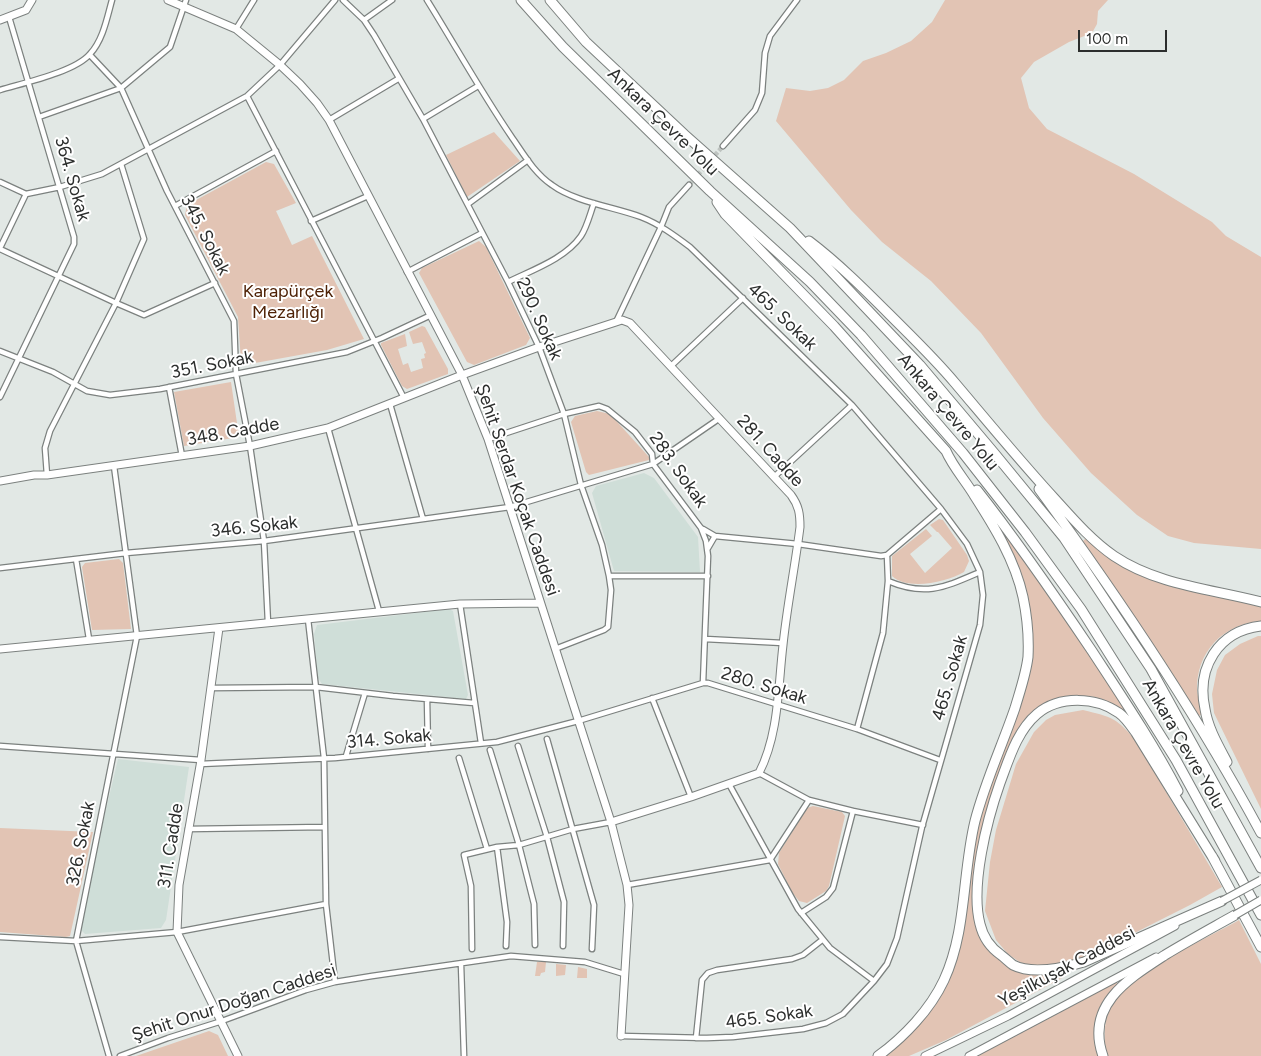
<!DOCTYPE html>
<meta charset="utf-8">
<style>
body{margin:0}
#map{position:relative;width:1261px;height:1056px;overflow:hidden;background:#e2e8e5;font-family:Figtree,sans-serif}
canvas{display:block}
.scale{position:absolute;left:1078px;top:30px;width:89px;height:22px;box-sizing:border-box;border:2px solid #2c2e2d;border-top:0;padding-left:6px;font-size:15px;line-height:18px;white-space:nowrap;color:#2c2e2d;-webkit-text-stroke:4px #fff;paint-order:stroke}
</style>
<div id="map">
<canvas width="1261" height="1056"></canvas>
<div class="scale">100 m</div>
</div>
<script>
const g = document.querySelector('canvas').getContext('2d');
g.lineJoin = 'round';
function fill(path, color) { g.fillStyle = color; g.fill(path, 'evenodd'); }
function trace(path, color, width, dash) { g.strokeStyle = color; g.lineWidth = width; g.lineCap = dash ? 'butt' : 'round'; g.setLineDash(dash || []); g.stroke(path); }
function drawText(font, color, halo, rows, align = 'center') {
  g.font = font + ' Figtree,sans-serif'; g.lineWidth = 4; g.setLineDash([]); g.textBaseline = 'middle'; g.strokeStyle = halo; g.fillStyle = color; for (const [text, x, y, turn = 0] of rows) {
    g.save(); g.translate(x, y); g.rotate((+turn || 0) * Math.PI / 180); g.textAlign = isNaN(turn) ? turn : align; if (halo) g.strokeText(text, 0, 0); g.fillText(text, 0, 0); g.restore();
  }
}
fill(new Path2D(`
 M 644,473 L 654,478 L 698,537 L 700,572 L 614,571 L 592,493 L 596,486 Z
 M 449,609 L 453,611 L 468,695 L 466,699 L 322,684 L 318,678 L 314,634 L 317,625 Z
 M 118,759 L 189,767 L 166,920 L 161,928 L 85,934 L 81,930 L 96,852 Z`), '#cfded8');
fill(new Path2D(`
 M 945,0 L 1108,0 L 1098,11 L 1097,24 L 1092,33 L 1069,42 L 1034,62 L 1021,78 L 1029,108 L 1047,129 L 1134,174 L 1212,222 L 1226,236 L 1261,257 L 1261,549 L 1194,543 L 1168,536 L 1137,515 L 1091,473 L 1043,418 L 981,333 L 931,281 L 882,242 L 851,210 L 776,121 L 786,88 L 810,91 L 828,88 L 844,80 L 863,61 L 886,53 L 911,41 L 932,22 Z
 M 494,132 L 520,161 L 467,197 L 446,155 Z
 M 266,162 L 274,164 L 296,203 L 276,211 L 292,245 L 312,236 L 364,339 L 327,350 L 244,365 L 241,362 L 238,317 L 185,215 L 187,205 Z
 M 479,241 L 486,247 L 530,338 L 526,345 L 474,365 L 467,362 L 419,273 L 422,268 Z
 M 422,326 L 425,327 L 448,369 L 448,374 L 407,389 L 402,386 L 381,345 L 381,343 L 405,334 L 407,346 L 398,349 L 403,365 L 408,363 L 411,372 L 423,368 L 421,359 L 425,358 L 424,354 L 426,353 L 422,342 L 413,344 L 409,332 Z
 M 231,382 L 239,437 L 184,446 L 174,392 Z
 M 597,411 L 610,414 L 649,457 L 649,460 L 589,475 L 586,472 L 571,422 L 575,416 Z
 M 939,519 L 943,520 L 967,555 L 969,561 L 964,572 C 947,582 908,591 892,576 L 892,556 L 926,529 L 932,536 L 910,554 L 925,573 L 952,548 L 938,532 L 937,532 L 930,525 Z
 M 1008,532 L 1130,711 L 1125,714 L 1114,705 L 1102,699 L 1090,696 L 1070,696 L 1058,699 L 1045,703 L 1031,713 L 1022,725 L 1007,752 L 990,799 L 980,840 L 976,874 L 977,927 L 1013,968 L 1061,970 L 1064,977 L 946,1040 L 909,1056 L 881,1056 L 950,976 L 978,815 L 1021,698 L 1028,608 L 1024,584 L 1003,535 Z
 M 1087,537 L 1120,562 L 1261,605 L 1261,621 C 1223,624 1196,652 1197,691 C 1198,699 1201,707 1203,714 L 1196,717 L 1082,542 Z
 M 119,559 L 123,563 L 131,629 L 92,630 L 82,567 L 85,563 Z
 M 1258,636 L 1261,636 L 1261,809 L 1214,713 L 1212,694 L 1217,670 L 1225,655 L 1240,644 Z
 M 1083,710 C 1112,717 1117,718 1136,741 L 1222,887 L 1190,905 L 1079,961 L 1040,967 L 1021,963 L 1008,954 L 996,940 L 985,911 L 990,862 L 996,830 L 1016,764 L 1034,732 L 1046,720 L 1055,715 Z
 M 813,806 L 842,812 L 845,816 L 829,886 L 826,891 L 807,903 L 799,901 L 792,892 L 778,864 L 779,853 L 807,808 Z
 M 0,828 L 93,832 L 70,936 L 66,937 L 0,932 Z
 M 1239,920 L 1261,964 L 1261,1056 L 1107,1056 C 1104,1041 1103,1025 1109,1011 C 1126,974 1204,940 1239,920 Z
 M 537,962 L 546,962 L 545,972 L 541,973 L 540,976 L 535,976 Z
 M 556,964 L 566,965 L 565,975 L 556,976 Z
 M 578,967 L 587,969 L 587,978 L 577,978 Z
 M 1116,980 L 1118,985 C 1097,998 1089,1034 1098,1056 L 971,1056 Z
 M 209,1031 L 218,1035 L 228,1056 L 136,1056 Z`), '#e2c4b4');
trace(new Path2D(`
 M 689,185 L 723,146`), '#bec3c0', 4.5, [4.5, 2]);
const street = new Path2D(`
 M 343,0 L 364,20 L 374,35 L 423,119 L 508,282 L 539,347 L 564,414 L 581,485 L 602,545 L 609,576 L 611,590 L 608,627 L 604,630 L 555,649
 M 427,0 C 455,45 481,92 511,136 C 523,153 534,173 552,185 C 575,202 614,207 641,217 C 659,224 674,235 690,247 L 852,405 L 941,509 L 967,544 L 980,572 L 983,595 L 980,625 L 922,827 L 897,938 L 887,964 L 874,981 L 843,1014 L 826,1023 L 803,1029 L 733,1037 L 707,1038 L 621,1036
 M 364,20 L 392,0
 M 236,29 L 254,0
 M 90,55 L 121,88 L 167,191 L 234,321 L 236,374 L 250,446 L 264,541 L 268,623
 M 0,90 C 23,83 75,72 90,54 C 103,40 107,18 112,0
 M 247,96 L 404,398
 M 39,117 L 121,88 L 170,47 L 186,0
 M 423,119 L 478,86
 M 329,120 L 398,79
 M 723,146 L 755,110 L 762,93 L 765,53 L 770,36 L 797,0
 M 0,182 L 26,194 L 60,187 L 102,174 L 247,96 L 280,65 L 335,0
 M 468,204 L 528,160
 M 175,206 L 276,151
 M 311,221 L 368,196
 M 0,248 L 26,194
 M 0,249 L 116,303 L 144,315 L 215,283
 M 407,272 L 482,233
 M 508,282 C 532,270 565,259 581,236 C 587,227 590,214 594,203
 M 616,322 L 661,227 L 669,207 L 689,185
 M 0,351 L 53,372 L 87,391 L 110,395 L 160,389 L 347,352 L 382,338 L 429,316
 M 671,366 L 743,298
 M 169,387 L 182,456
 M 0,397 L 74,244 L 74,237 L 9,17
 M 390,404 L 423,519
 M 328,428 L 379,611
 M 488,439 L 564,414 L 599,406 L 607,409 L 635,432 L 652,454 L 653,464 L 701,528 L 706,541 L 708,556 L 703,683
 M 47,475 L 45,448 L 50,431 L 116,303 L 144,239 L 121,164
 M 774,477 L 852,405
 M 703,529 L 715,536 L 798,544 L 881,556 L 887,555 L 941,509
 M 708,548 L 715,536
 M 76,559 L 89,639
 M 0,568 L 126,553 L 264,541 L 510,507 L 653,464 L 720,418
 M 609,576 L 708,576
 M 888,581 C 926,597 945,587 980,572
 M 460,604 L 481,743
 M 308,619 L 324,758 L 326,904 L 335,982
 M 705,639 L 783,643
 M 211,688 L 316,687 L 393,696 L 474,703
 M 652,698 L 691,797
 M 427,699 L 428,749
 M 857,729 L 883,633 L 888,581 L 887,555
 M 547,739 L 594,905 L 592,949
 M 0,746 L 201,760
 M 518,746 L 547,837 L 564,902 L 563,946
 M 490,750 L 519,845 L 534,904 L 535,945
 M 346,756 L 365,693
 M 459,758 L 487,849
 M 200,764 L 335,758 L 497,742 L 578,721 L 703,683 L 708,683 L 857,729 L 940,760
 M 759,773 L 809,800 L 853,811 L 923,825
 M 729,784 L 798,909 L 830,948 L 874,981
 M 188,829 L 325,827
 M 497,847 L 507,922 L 506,946
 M 627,885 L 770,860 L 809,800
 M 801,913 L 826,897 L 833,888 L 853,811
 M 0,937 L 76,941 L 177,932 L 326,904
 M 472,949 L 471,886 L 464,855 L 497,847 L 519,845 L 573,829 L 611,822
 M 461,964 L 464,1056
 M 696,1038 L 702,980 L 708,973 L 717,970 L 792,959 L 803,955 L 822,940
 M 109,1056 L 76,941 L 137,636 L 114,466
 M 120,1056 L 168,1038 L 222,1021 L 306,990 L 335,982 L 372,976 L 511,956 L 585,962 L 624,974`);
const secondary = new Path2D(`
 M 168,0 L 236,29 L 280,65 L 300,84 L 317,103 L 329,120 L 462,375 L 488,439 L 611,822 L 627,885 L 629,905 L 621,1036
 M 0,20 L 26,10 L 32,0
 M 0,481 L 34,475 L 47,475 L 250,446 L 328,428 L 462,375 L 539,347 L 616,322 L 622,320 L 630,323 L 791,495 C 799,506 800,514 800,527 C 795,567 787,606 783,645 C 778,687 779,734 759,773 L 691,797 L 611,822
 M 219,628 L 201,760 L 179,885 L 177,932 L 238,1056
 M 0,649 L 460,604 L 539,603
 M 925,1056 L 1008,1016 L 1175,926
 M 969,1056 L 1156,957`);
const highway = new Path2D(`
 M 521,0 L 563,47 L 710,191 L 810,282 L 861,335 L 963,453 L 1025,532 L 1081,609 L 1176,760 L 1261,915
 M 550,0 L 586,42 L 684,134 L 790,228 L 920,365 L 995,454 L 1064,538 L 1151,669 L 1261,868
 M 717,202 L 725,214 L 834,326 L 946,451 C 953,467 965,480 974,495 C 994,526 1015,560 1023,597 C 1027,616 1029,637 1028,657 C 1026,674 1020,691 1015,708 C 1002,746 985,782 975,821 C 962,874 967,930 944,980 C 930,1010 904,1037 878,1056
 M 809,241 C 838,263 864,289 890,315 C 912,337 935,359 955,383 C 988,422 1020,461 1054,498 C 1073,519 1091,540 1114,556 C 1157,585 1211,589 1261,602
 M 1039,489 C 1119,598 1197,714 1261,833
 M 977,490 C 1018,542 1055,596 1092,651 C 1122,697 1153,743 1178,791
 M 1227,762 C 1218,745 1208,728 1205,709 C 1196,668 1218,631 1261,626
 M 1212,856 L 1261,947
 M 1215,861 L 1136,733 C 1131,726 1126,718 1119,713 C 1096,697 1060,695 1037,714 C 1017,731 1009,759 1000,783 C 987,820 970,886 980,924 C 983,937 991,948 1001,955 C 1005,958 1009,962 1013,965 C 1033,975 1063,968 1084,962 L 1222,901
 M 1103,1056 C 1085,1005 1128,979 1165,955 C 1188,941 1212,928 1235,915`);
trace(street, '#7c817f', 7);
trace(secondary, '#7c817f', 9);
trace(highway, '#7c817f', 11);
trace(street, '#fff', 4.5);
trace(secondary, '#fff', 7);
trace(highway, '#fff', 9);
const secondaryBridge = new Path2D(`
 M 1222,901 L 1261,880
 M 1235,915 L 1261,900`);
trace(secondaryBridge, '#7c817f', 9, []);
trace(secondaryBridge, '#fff', 7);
drawText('18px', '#2c2e2d', '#fff', [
 ["Ankara Çevre Yolu",663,122,44],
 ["364. Sokak",72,179,74],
 ["345. Sokak",205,235,63],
 ["465. Sokak",782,317,44],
 ["290. Sokak",539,319,66],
 ["351. Sokak",212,365,-11],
 ["Ankara Çevre Yolu",948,412,50],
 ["348. Cadde",233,432,-10],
 ["281. Cadde",770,451,48],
 ["283. Sokak",678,470,55],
 ["Şehit Serdar Koçak Caddesi",517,490,71],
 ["346. Sokak",254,527,-6],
 ["465. Sokak",950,678,-74],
 ["280. Sokak",764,686,17],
 ["314. Sokak",389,739,-5],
 ["Ankara Çevre Yolu",1183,744,60],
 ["326. Sokak",81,844,-79],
 ["311. Cadde",171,846,-81],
 ["Yeşilkuşak Caddesi",1067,967,-28],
 ["Şehit Onur Doğan Caddesi",234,1003,-18],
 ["465. Sokak",769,1017,-8]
]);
drawText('18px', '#4e2206', '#fff', [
 ["Karapürçek",288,292],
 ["Mezarlığı",288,313]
]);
</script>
